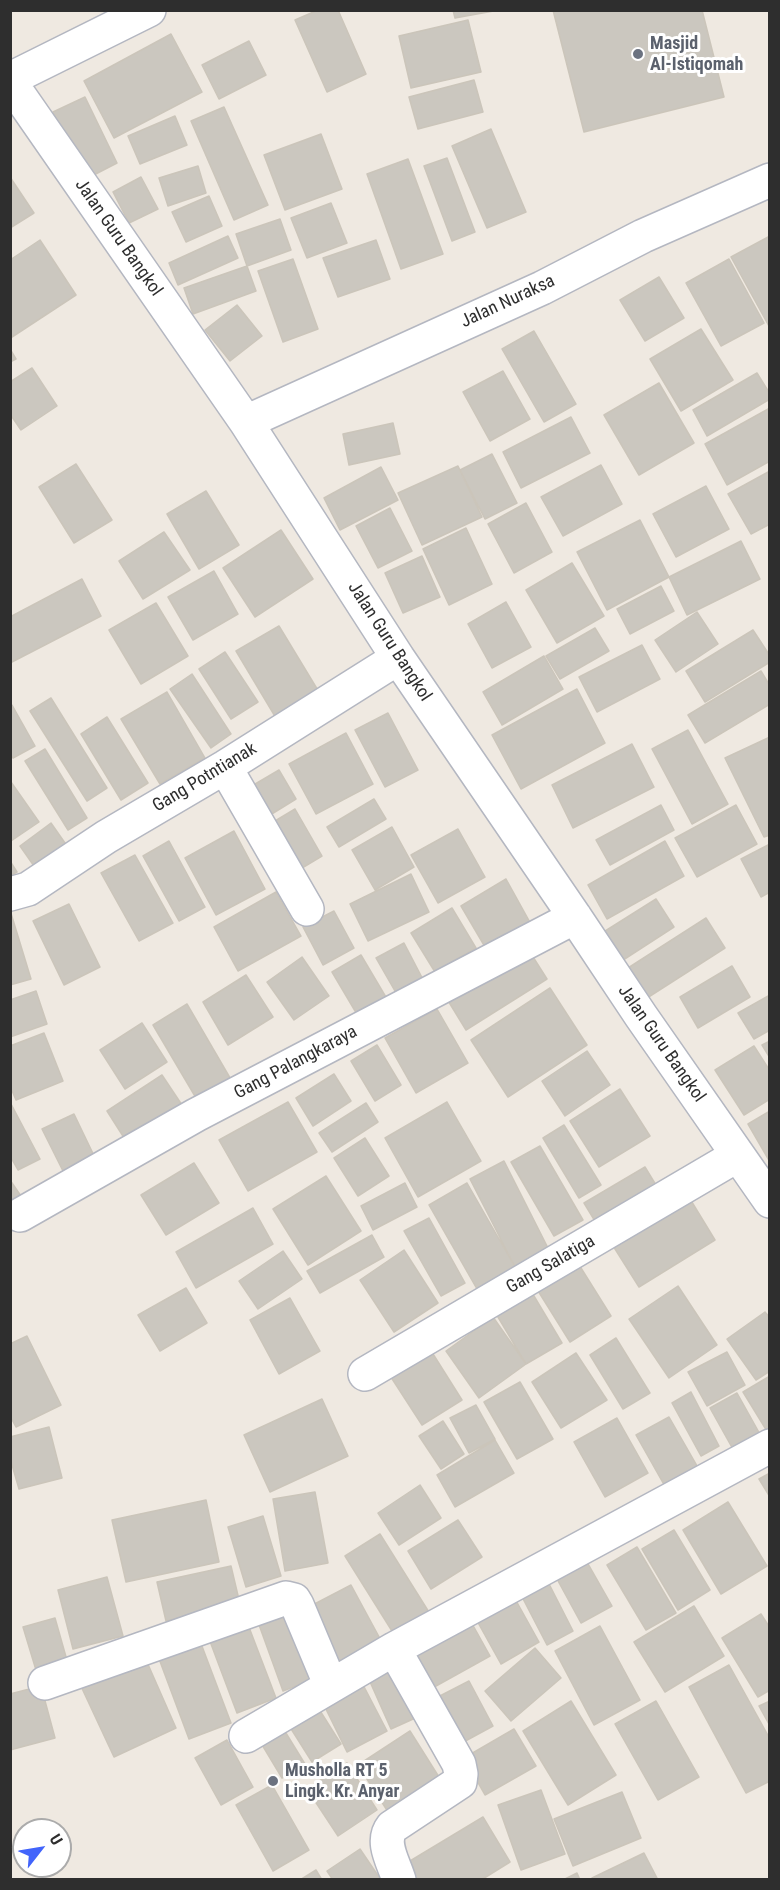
<!DOCTYPE html>
<style>
body{margin:0}
#map{position:relative;width:780px;height:1890px;overflow:hidden;background:#efe9e1;font-family:"Roboto Condensed",sans-serif}
canvas{display:block}
.frame{position:absolute;inset:0;border:12px solid #2e2e2e;pointer-events:none}
.north{position:absolute;left:12px;top:1818px;width:60px;height:60px;box-sizing:border-box;background:#fff;border:2px solid #ababab;border-radius:50%;rotate:59deg;font-size:16px;font-weight:700;line-height:24px;text-align:center;color:#2e2e2e}
.north::after{content:'';display:block;margin:auto;width:21px;height:27px;background:#4264fb;clip-path:polygon(50% 0,100% 100%,50% 72%,0 100%)}
</style>
<div id="map">
<canvas width="780" height="1890"></canvas>
<div class="frame"></div>
<div class="north">U</div>
</div>
<script>
const g = document.querySelector('canvas').getContext('2d');
g.lineJoin = 'round';
function fill(path, color) { g.fillStyle = color; g.fill(path, 'evenodd'); }
function trace(path, color, width, dash) { g.strokeStyle = color; g.lineWidth = width; g.lineCap = dash ? 'butt' : 'round'; g.setLineDash(dash || []); g.stroke(path); }
function drawText(font, color, halo, rows, align = 'center') {
  g.font = font + ' "Roboto Condensed",sans-serif'; g.lineWidth = 6; g.setLineDash([]); g.textBaseline = 'middle'; g.strokeStyle = halo; g.fillStyle = color; for (const [text, x, y, turn = 0] of rows) {
    g.save(); g.translate(x, y); g.rotate((+turn || 0) * Math.PI / 180); g.textAlign = isNaN(turn) ? turn : align; if (halo) g.strokeText(text, 0, 0); g.fillText(text, 0, 0); g.restore();
  }
}
const building = new Path2D(`
 M 318,10 L 338,10 L 366,74 L 327,92 L 295,20 Z
 M 453,10 L 499,10 L 455,18 Z
 M 553,10 L 702,10 L 724,97 L 584,132 Z
 M 468,20 L 481,72 L 411,88 L 399,36 Z
 M 171,34 L 202,92 L 114,138 L 84,81 Z
 M 249,41 L 266,75 L 219,99 L 202,65 Z
 M 474,80 L 483,112 L 418,129 L 409,97 Z
 M 85,97 L 117,163 L 86,179 L 53,112 Z
 M 224,107 L 268,205 L 234,220 L 191,121 Z
 M 175,116 L 187,145 L 140,164 L 128,136 Z
 M 491,129 L 526,212 L 487,228 L 452,146 Z
 M 321,134 L 342,189 L 285,210 L 264,155 Z
 M 447,158 L 475,232 L 452,241 L 424,166 Z
 M 408,159 L 443,254 L 401,269 L 367,174 Z
 M 198,166 L 206,193 L 168,206 L 159,178 Z
 M 10,177 L 34,213 L 10,228 Z
 M 141,177 L 158,209 L 129,223 L 113,192 Z
 M 209,196 L 222,226 L 186,242 L 172,212 Z
 M 331,203 L 347,243 L 307,258 L 291,218 Z
 M 280,219 L 291,250 L 247,266 L 236,234 Z
 M 228,236 L 238,258 L 178,285 L 169,263 Z
 M 770,236 L 770,328 L 731,257 Z
 M 40,240 L 76,295 L 12,337 L 10,335 L 10,260 Z
 M 376,240 L 390,279 L 338,297 L 323,258 Z
 M 293,259 L 318,329 L 283,342 L 258,271 Z
 M 729,259 L 764,323 L 721,346 L 686,283 Z
 M 247,266 L 256,291 L 193,314 L 184,288 Z
 M 659,277 L 684,318 L 645,341 L 620,300 Z
 M 237,305 L 262,336 L 230,361 L 205,330 Z
 M 701,329 L 733,380 L 681,411 L 650,359 Z
 M 534,331 L 576,404 L 544,422 L 502,349 Z
 M 10,349 L 16,359 L 10,362 Z
 M 32,368 L 57,406 L 21,430 L 10,414 L 10,382 Z
 M 503,371 L 530,419 L 490,441 L 463,392 Z
 M 757,373 L 770,394 L 770,399 L 707,436 L 693,410 Z
 M 659,383 L 694,443 L 639,475 L 604,415 Z
 M 770,408 L 770,461 L 727,485 L 705,444 Z
 M 571,417 L 590,453 L 521,488 L 503,452 Z
 M 393,423 L 400,454 L 349,465 L 343,434 Z
 M 492,454 L 517,503 L 485,519 L 460,470 Z
 M 76,464 L 112,520 L 74,543 L 39,487 Z
 M 601,465 L 622,504 L 563,536 L 541,497 Z
 M 458,466 L 482,517 L 422,545 L 398,493 Z
 M 381,467 L 398,500 L 340,530 L 324,498 Z
 M 770,471 L 770,524 L 751,534 L 728,494 Z
 M 706,486 L 729,529 L 676,557 L 653,514 Z
 M 206,491 L 239,545 L 199,569 L 167,514 Z
 M 526,503 L 552,552 L 514,573 L 488,524 Z
 M 390,508 L 412,551 L 378,568 L 356,526 Z
 M 640,520 L 669,577 L 607,610 L 577,552 Z
 M 466,528 L 492,584 L 449,605 L 423,549 Z
 M 281,530 L 313,579 L 255,617 L 223,568 Z
 M 164,532 L 190,570 L 143,599 L 119,561 Z
 M 741,541 L 760,579 L 687,615 L 669,577 Z
 M 422,556 L 440,597 L 403,613 L 385,573 Z
 M 572,563 L 604,616 L 557,643 L 526,590 Z
 M 214,571 L 238,614 L 193,640 L 168,597 Z
 M 82,579 L 101,616 L 10,663 L 10,617 Z
 M 661,586 L 674,611 L 630,634 L 617,609 Z
 M 506,602 L 531,647 L 492,668 L 468,624 Z
 M 156,603 L 188,656 L 141,684 L 109,630 Z
 M 697,612 L 718,644 L 676,672 L 655,640 Z
 M 279,626 L 322,697 L 279,723 L 236,651 Z
 M 595,628 L 609,651 L 560,679 L 546,656 Z
 M 753,630 L 770,656 L 770,662 L 705,702 L 686,671 Z
 M 642,645 L 660,679 L 597,712 L 579,677 Z
 M 225,652 L 258,702 L 231,719 L 199,669 Z
 M 544,656 L 563,689 L 502,725 L 483,692 Z
 M 761,671 L 770,686 L 770,704 L 705,743 L 688,715 Z
 M 192,674 L 231,734 L 211,748 L 170,689 Z
 M 577,689 L 605,743 L 521,789 L 492,735 Z
 M 167,692 L 205,758 L 160,784 L 121,719 Z
 M 51,698 L 107,788 L 87,801 L 30,711 Z
 M 10,705 L 12,705 L 35,746 L 13,758 L 10,754 Z
 M 388,713 L 418,770 L 385,787 L 355,730 Z
 M 107,717 L 148,783 L 121,800 L 81,734 Z
 M 688,730 L 728,804 L 692,824 L 652,749 Z
 M 346,733 L 373,784 L 316,814 L 289,764 Z
 M 770,737 L 770,835 L 764,837 L 725,758 Z
 M 632,744 L 654,787 L 573,828 L 552,785 Z
 M 45,749 L 87,818 L 68,830 L 25,761 Z
 M 279,770 L 296,799 L 262,820 L 245,790 Z
 M 11,782 L 39,822 L 11,841 L 10,840 Z
 M 374,799 L 386,819 L 339,847 L 327,827 Z
 M 661,805 L 674,830 L 610,865 L 596,840 Z
 M 736,805 L 757,844 L 697,877 L 675,838 Z
 M 295,809 L 322,856 L 292,874 L 265,827 Z
 M 51,823 L 72,853 L 41,876 L 20,846 Z
 M 392,827 L 414,867 L 375,890 L 352,850 Z
 M 458,829 L 485,877 L 438,903 L 411,855 Z
 M 234,831 L 265,889 L 216,915 L 185,858 Z
 M 169,841 L 205,907 L 179,921 L 143,856 Z
 M 665,841 L 684,876 L 607,919 L 588,885 Z
 M 770,844 L 770,892 L 761,897 L 741,859 Z
 M 135,855 L 173,923 L 139,941 L 101,873 Z
 M 10,861 L 17,872 L 10,876 Z
 M 411,874 L 429,912 L 368,941 L 350,904 Z
 M 506,879 L 532,926 L 488,952 L 461,906 Z
 M 276,892 L 301,936 L 238,971 L 214,927 Z
 M 656,899 L 674,927 L 620,962 L 602,933 Z
 M 69,904 L 100,967 L 64,985 L 33,921 Z
 M 452,908 L 476,948 L 435,972 L 411,933 Z
 M 10,910 L 31,979 L 10,985 Z
 M 334,911 L 354,948 L 323,965 L 303,927 Z
 M 706,918 L 725,948 L 647,998 L 628,968 Z
 M 404,943 L 429,991 L 403,1005 L 376,958 Z
 M 528,949 L 547,979 L 466,1030 L 447,999 Z
 M 361,955 L 390,1004 L 361,1021 L 332,972 Z
 M 302,957 L 329,996 L 294,1020 L 267,982 Z
 M 732,966 L 750,997 L 698,1028 L 680,997 Z
 M 246,975 L 273,1017 L 228,1045 L 203,1002 Z
 M 550,988 L 587,1045 L 508,1097 L 471,1040 Z
 M 36,991 L 47,1024 L 10,1037 L 10,1000 Z
 M 770,995 L 770,1030 L 754,1039 L 738,1013 Z
 M 187,1004 L 233,1083 L 199,1103 L 153,1025 Z
 M 437,1009 L 468,1063 L 416,1093 L 385,1038 Z
 M 142,1023 L 167,1062 L 125,1089 L 100,1050 Z
 M 44,1033 L 63,1081 L 16,1100 L 10,1086 L 10,1046 Z
 M 770,1041 L 770,1058 L 762,1045 Z
 M 377,1045 L 401,1085 L 375,1101 L 351,1061 Z
 M 754,1046 L 770,1071 L 770,1099 L 744,1115 L 715,1070 Z
 M 587,1051 L 610,1085 L 565,1116 L 542,1081 Z
 M 334,1074 L 351,1101 L 313,1126 L 296,1098 Z
 M 162,1075 L 184,1108 L 128,1144 L 107,1111 Z
 M 620,1089 L 650,1136 L 599,1167 L 570,1121 Z
 M 10,1102 L 40,1159 L 18,1170 L 10,1156 Z
 M 288,1102 L 317,1152 L 248,1191 L 219,1140 Z
 M 447,1102 L 481,1161 L 418,1197 L 385,1138 Z
 M 366,1103 L 378,1122 L 332,1152 L 319,1133 Z
 M 770,1111 L 770,1162 L 748,1124 Z
 M 74,1114 L 98,1164 L 67,1179 L 42,1129 Z
 M 564,1125 L 601,1185 L 579,1198 L 543,1138 Z
 M 365,1138 L 389,1176 L 358,1196 L 334,1158 Z
 M 540,1146 L 583,1220 L 554,1236 L 511,1162 Z
 M 504,1161 L 549,1250 L 515,1267 L 470,1179 Z
 M 194,1163 L 219,1203 L 166,1235 L 141,1195 Z
 M 645,1167 L 662,1195 L 601,1231 L 584,1203 Z
 M 326,1176 L 361,1231 L 308,1265 L 273,1209 Z
 M 10,1180 L 23,1199 L 10,1206 Z
 M 405,1183 L 417,1207 L 373,1230 L 361,1206 Z
 M 467,1183 L 515,1267 L 477,1289 L 429,1205 Z
 M 687,1194 L 715,1240 L 639,1287 L 610,1241 Z
 M 253,1208 L 273,1244 L 196,1288 L 176,1252 Z
 M 429,1218 L 465,1283 L 441,1296 L 404,1231 Z
 M 372,1235 L 384,1257 L 320,1293 L 307,1271 Z
 M 404,1250 L 438,1303 L 394,1332 L 360,1280 Z
 M 283,1251 L 302,1279 L 258,1309 L 239,1281 Z
 M 576,1260 L 611,1316 L 570,1342 L 535,1286 Z
 M 528,1286 L 562,1343 L 526,1364 L 492,1307 Z
 M 678,1286 L 717,1345 L 669,1378 L 629,1319 Z
 M 186,1288 L 207,1323 L 160,1351 L 138,1315 Z
 M 290,1298 L 320,1351 L 279,1374 L 250,1320 Z
 M 765,1312 L 770,1318 L 770,1371 L 756,1380 L 727,1339 Z
 M 493,1317 L 526,1364 L 479,1398 L 446,1351 Z
 M 27,1336 L 61,1405 L 16,1427 L 10,1416 L 10,1344 Z
 M 616,1338 L 650,1393 L 623,1409 L 590,1355 Z
 M 428,1346 L 462,1400 L 422,1425 L 387,1371 Z
 M 727,1352 L 745,1385 L 707,1406 L 688,1372 Z
 M 576,1353 L 607,1400 L 561,1428 L 532,1382 Z
 M 770,1376 L 770,1436 L 743,1392 Z
 M 520,1382 L 553,1439 L 517,1459 L 484,1402 Z
 M 691,1392 L 719,1446 L 701,1456 L 672,1403 Z
 M 737,1393 L 766,1445 L 739,1460 L 710,1408 Z
 M 322,1399 L 348,1456 L 270,1492 L 244,1435 Z
 M 476,1405 L 495,1439 L 469,1453 L 450,1418 Z
 M 669,1417 L 704,1478 L 671,1497 L 636,1435 Z
 M 617,1418 L 648,1473 L 605,1497 L 574,1442 Z
 M 443,1421 L 464,1454 L 441,1469 L 419,1436 Z
 M 49,1427 L 62,1478 L 19,1489 L 10,1458 L 10,1437 Z
 M 495,1440 L 514,1473 L 455,1507 L 437,1475 Z
 M 770,1473 L 770,1497 L 759,1479 Z
 M 420,1485 L 441,1518 L 399,1545 L 378,1513 Z
 M 315,1492 L 328,1563 L 285,1571 L 273,1499 Z
 M 206,1500 L 219,1562 L 126,1582 L 112,1520 Z
 M 728,1502 L 767,1566 L 721,1594 L 683,1530 Z
 M 263,1516 L 281,1576 L 246,1587 L 228,1527 Z
 M 458,1520 L 482,1557 L 431,1589 L 408,1551 Z
 M 674,1530 L 710,1590 L 678,1610 L 642,1549 Z
 M 380,1534 L 432,1617 L 397,1639 L 345,1556 Z
 M 637,1547 L 676,1613 L 646,1630 L 607,1565 Z
 M 587,1562 L 612,1606 L 581,1623 L 557,1579 Z
 M 231,1566 L 240,1604 L 166,1621 L 157,1582 Z
 M 107,1577 L 123,1636 L 73,1649 L 58,1590 Z
 M 546,1578 L 573,1631 L 547,1645 L 519,1591 Z
 M 351,1585 L 384,1646 L 336,1672 L 303,1610 Z
 M 509,1588 L 539,1642 L 501,1664 L 471,1610 Z
 M 694,1606 L 724,1656 L 665,1692 L 634,1642 Z
 M 294,1608 L 319,1677 L 283,1691 L 258,1622 Z
 M 761,1614 L 770,1628 L 770,1690 L 758,1697 L 722,1638 Z
 M 55,1618 L 70,1671 L 39,1680 L 23,1627 Z
 M 470,1620 L 490,1656 L 427,1691 L 407,1655 Z
 M 247,1622 L 276,1698 L 237,1713 L 208,1636 Z
 M 600,1626 L 640,1700 L 594,1725 L 555,1651 Z
 M 197,1633 L 231,1723 L 189,1739 L 155,1648 Z
 M 535,1648 L 561,1678 L 511,1721 L 485,1691 Z
 M 143,1653 L 176,1728 L 114,1757 L 79,1682 Z
 M 398,1661 L 422,1715 L 391,1729 L 367,1675 Z
 M 729,1665 L 770,1739 L 770,1781 L 746,1793 L 689,1687 Z
 M 360,1679 L 387,1731 L 347,1752 L 321,1699 Z
 M 469,1681 L 493,1726 L 458,1745 L 434,1699 Z
 M 41,1686 L 55,1738 L 10,1750 L 10,1694 Z
 M 571,1701 L 616,1775 L 568,1805 L 523,1731 Z
 M 656,1701 L 699,1777 L 658,1800 L 615,1724 Z
 M 770,1701 L 770,1726 L 759,1706 Z
 M 317,1706 L 341,1744 L 312,1762 L 288,1724 Z
 M 281,1725 L 305,1764 L 282,1778 L 258,1738 Z
 M 514,1729 L 536,1766 L 485,1795 L 464,1758 Z
 M 410,1731 L 444,1785 L 392,1818 L 358,1765 Z
 M 227,1740 L 253,1787 L 221,1805 L 195,1758 Z
 M 347,1763 L 377,1810 L 338,1836 L 307,1789 Z
 M 272,1785 L 309,1850 L 273,1871 L 236,1805 Z
 M 541,1790 L 565,1854 L 521,1870 L 498,1805 Z
 M 622,1792 L 641,1838 L 573,1866 L 554,1819 Z
 M 483,1817 L 510,1862 L 481,1880 L 415,1880 L 405,1864 Z
 M 360,1849 L 381,1880 L 333,1880 L 327,1871 Z
 M 644,1853 L 658,1880 L 593,1880 L 592,1878 Z
 M 316,1870 L 322,1880 L 300,1880 Z
 M 577,1873 L 580,1880 L 563,1880 Z`);
fill(building, '#cbc7bf');
trace(building, '#cbc5ba', 1.5);
const minor = new Path2D(`
 M 10,79 L 149,10
 M 10,82 L 246,422 L 398,658 L 575,917 L 641,1016 L 770,1201
 M 246,422 L 542,288 L 643,236 L 770,180
 M 225,767 L 307,909
 M 10,894 L 28,889 L 106,837 L 225,767 L 398,658
 M 20,1215 L 196,1115 L 575,917
 M 365,1374 L 738,1155
 M 394,1649 L 459,1764 L 461,1774 L 460,1782 L 392,1827 C 380,1842 394,1863 399,1880
 M 45,1683 L 286,1598 L 294,1600 L 297,1605 L 331,1686
 M 246,1736 L 394,1649 L 770,1446`);
trace(minor, '#b4b7c1', 36);
trace(minor, '#fff', 33);
for (const [x, y, r, color] of [
 [638,54,6,"#6b7280"],
 [273,1781,6,"#6b7280"]
]) { const dot = new Path2D(); dot.arc(x, y, r, 0, 2 * Math.PI); g.fillStyle = color; g.fill(dot); trace(dot, '#fff', 2); }
drawText('bold 18px', '#5b616d', '#fff', [
 ["Masjid",650,44],
 ["Al-Istiqomah",650,65],
 ["Musholla RT 5",285,1771],
 ["Lingk. Kr. Anyar",285,1792]
], 'left');
drawText('18px', '#2e2e2e', '#fff', [
 ["Jalan Guru Bangkol",118,238,55],
 ["Jalan Nuraksa",508,302,-25],
 ["Jalan Guru Bangkol",389,642,57],
 ["Gang Potntianak",205,778,-31],
 ["Jalan Guru Bangkol",661,1044,55],
 ["Gang Palangkaraya",296,1063,-28],
 ["Gang Salatiga",551,1265,-30]
]);
</script>
